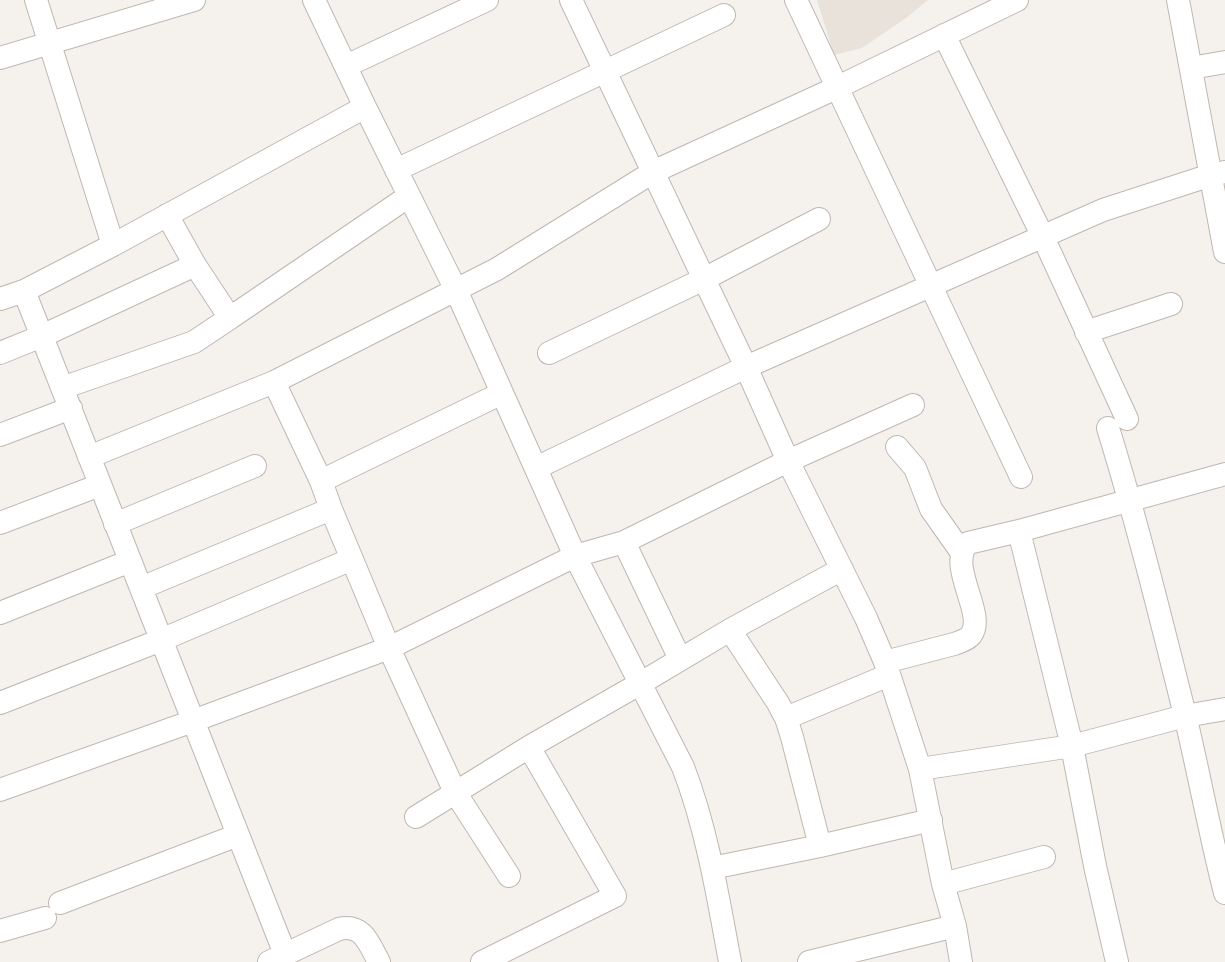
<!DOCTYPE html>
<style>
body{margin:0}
canvas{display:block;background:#f5f1ed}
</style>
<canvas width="1225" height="962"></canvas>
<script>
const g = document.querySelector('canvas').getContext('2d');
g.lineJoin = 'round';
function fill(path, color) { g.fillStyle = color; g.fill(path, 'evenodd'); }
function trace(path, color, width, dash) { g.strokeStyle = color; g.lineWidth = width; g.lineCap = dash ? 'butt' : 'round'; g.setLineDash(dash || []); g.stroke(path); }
fill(new Path2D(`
 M 817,0 L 928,0 L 906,18 L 862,48 L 834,55 Z`), '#e8e2db');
const minor = new Path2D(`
 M 36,0 L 113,245
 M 314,0 L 365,107 L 456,290 L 575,556 L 683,767 C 707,829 718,897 730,962
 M 571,0 L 746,367 L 788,461 L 866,618 L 885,662 L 920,769 L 943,884 L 955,926 L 961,962
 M 796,0 L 1021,477
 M 1178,0 L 1225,252
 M 944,35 L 1043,237 L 1127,419
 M 0,58 L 194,0
 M 346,66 L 487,0
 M 1191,68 L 1225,62
 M 396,170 L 724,15
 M 167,215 L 195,265 L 230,318 L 409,196
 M 24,291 L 285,954
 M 0,299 L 24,291 L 113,245 L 365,107
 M 1086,332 L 1171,304
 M 0,353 L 42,336 L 195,265
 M 549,353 L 704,279 L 819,219
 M 274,382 L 321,481 L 331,509 L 389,648 L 455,792 L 509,876
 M 62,388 L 194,342 L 230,318
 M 1108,428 C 1137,522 1161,619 1185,715 C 1199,774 1210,834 1225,893
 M 0,435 L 71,408
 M 897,447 L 915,468 L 931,509 L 962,553
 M 89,457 L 274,382 L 497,269 L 653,172 L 836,88 L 1017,0
 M 536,468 L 746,367 L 1103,210 L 1211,175 L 1225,172
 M 321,481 L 502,393
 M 0,523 L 100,485
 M 115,524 L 255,466
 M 1019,531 L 1072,746 L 1095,866 L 1117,962
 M 141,588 L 331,509
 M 0,613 L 130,561
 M 730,630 L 778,703 L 786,718 L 792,737 L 820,846
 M 680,659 L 624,542 L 788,461 L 913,405
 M 885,662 L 954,644 C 960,642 967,640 971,635 C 987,614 946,566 968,543 L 1019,531 L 1225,474
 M 0,703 L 161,640 L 352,559
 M 786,718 L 889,675
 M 920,769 L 1072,746 L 1185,716 L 1225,709
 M 0,790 L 193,721 L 389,648 L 575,556 L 624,542
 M 416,817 L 529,747 L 641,683 L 730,630 L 842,569
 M 712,868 L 820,846 L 931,820
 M 943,884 L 1044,857
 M 60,903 L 238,835
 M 0,931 L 45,918
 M 269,962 L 339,929 C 363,923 369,944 379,962
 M 482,962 L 615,896 L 529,747
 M 809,962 L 955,926`);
trace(minor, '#c0b7b0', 24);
trace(minor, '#fff', 22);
</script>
